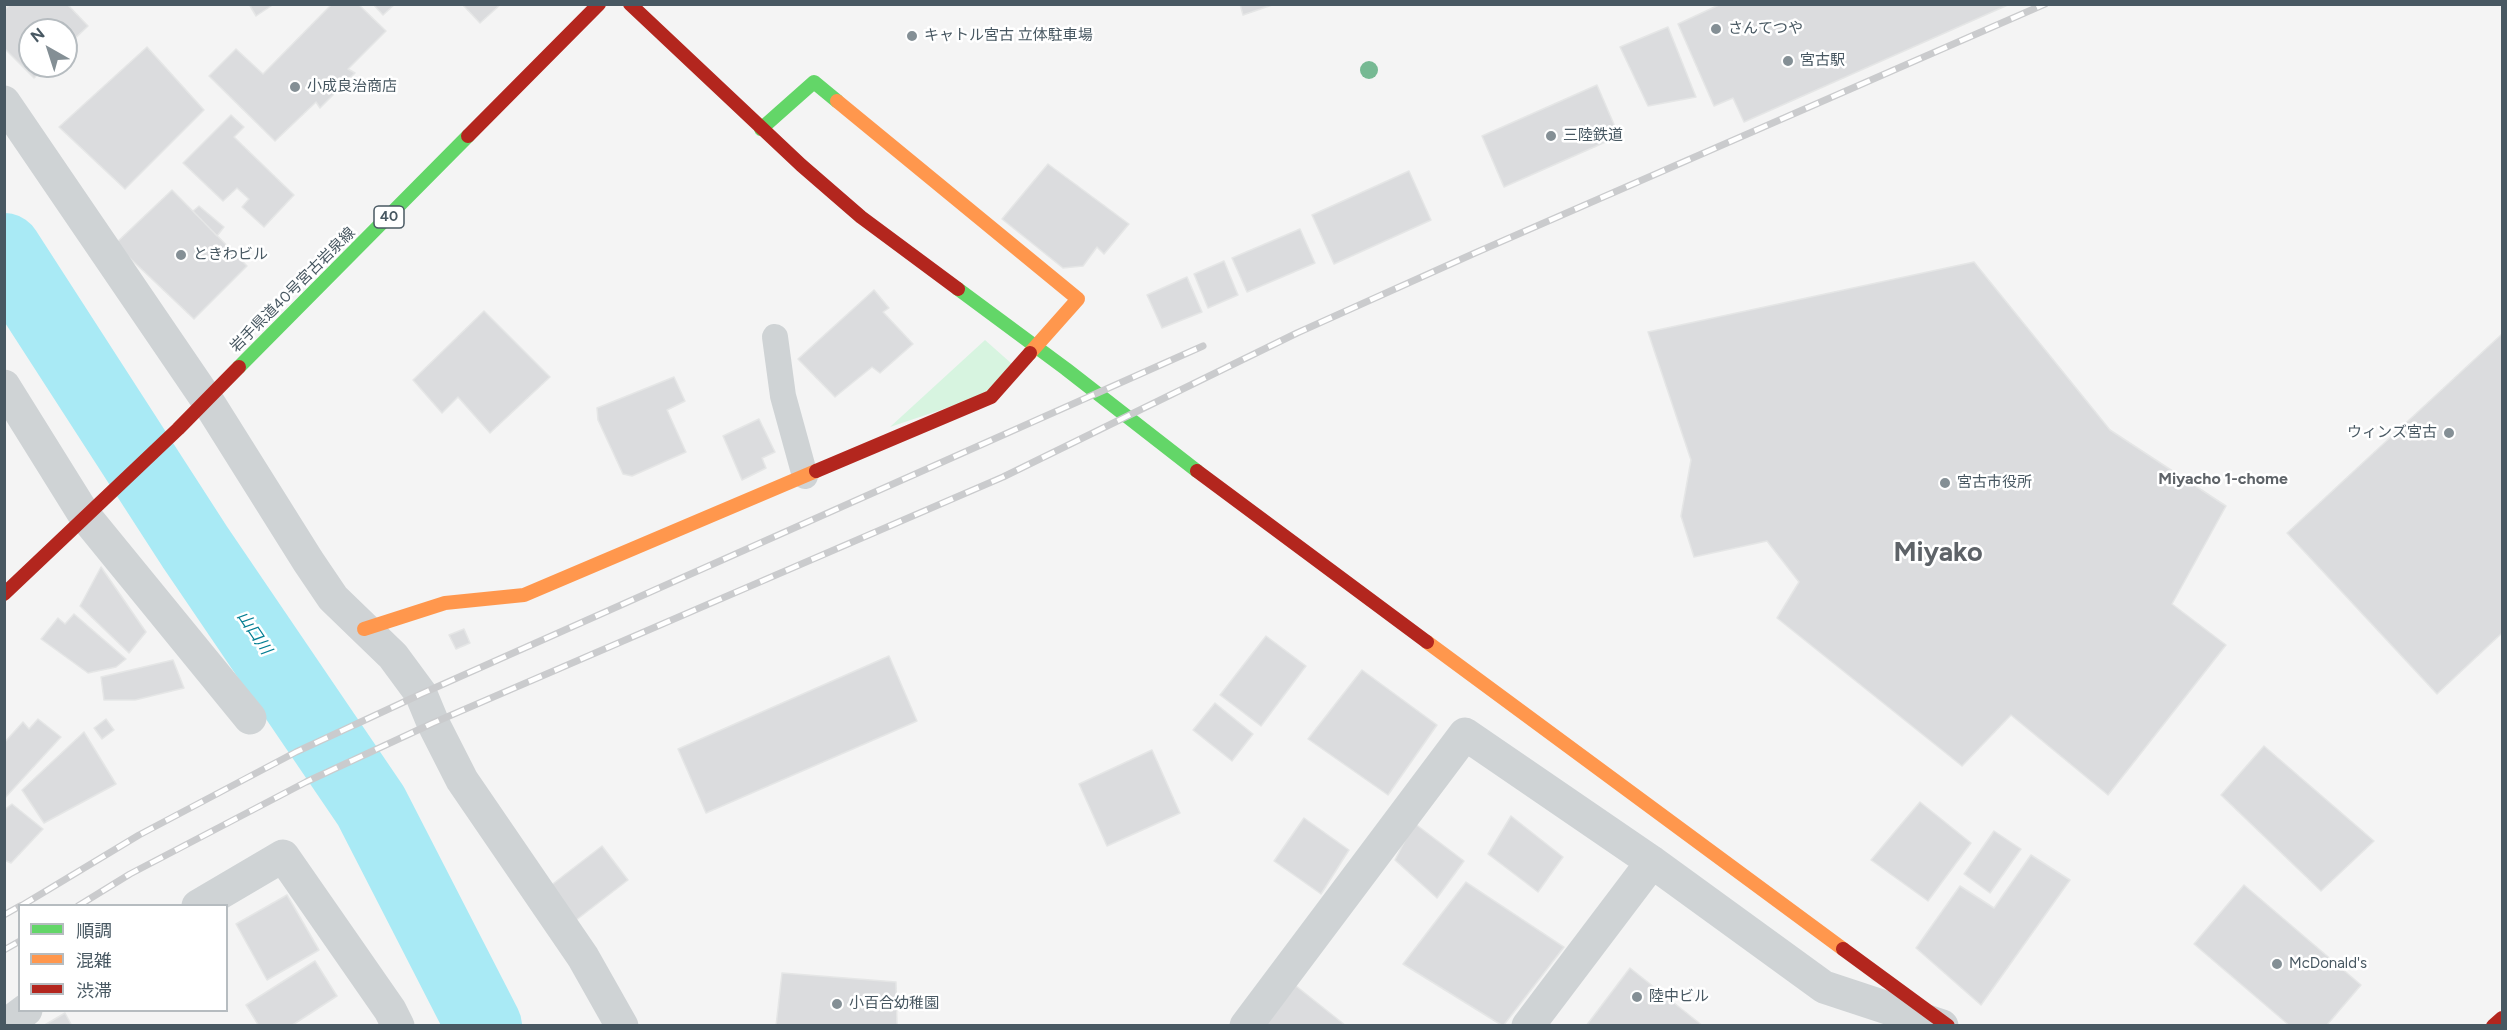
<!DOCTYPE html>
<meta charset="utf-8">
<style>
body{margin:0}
#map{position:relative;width:2507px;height:1030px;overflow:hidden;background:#f4f4f4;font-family:Figtree,"Noto Sans JP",sans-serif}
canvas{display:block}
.frame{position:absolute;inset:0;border:6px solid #485862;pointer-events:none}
.legend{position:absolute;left:18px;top:904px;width:210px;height:108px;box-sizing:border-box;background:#fff;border:2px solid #b6bcc0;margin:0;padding:8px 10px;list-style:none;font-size:18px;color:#485862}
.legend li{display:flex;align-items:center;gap:12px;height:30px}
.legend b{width:30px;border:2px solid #b6bcc0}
.north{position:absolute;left:18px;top:18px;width:60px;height:60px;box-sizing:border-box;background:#fff;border:2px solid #b6bcc0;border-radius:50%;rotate:321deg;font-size:16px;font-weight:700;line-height:24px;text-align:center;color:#485862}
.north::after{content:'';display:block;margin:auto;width:21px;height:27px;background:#848f95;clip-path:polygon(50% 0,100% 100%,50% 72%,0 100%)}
</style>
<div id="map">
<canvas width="2507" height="1030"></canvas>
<div class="frame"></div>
<ul class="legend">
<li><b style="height:8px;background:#63d668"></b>順調</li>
<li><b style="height:8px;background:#ff974d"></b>混雑</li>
<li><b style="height:8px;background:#b3261e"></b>渋滞</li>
</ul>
<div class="north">N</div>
</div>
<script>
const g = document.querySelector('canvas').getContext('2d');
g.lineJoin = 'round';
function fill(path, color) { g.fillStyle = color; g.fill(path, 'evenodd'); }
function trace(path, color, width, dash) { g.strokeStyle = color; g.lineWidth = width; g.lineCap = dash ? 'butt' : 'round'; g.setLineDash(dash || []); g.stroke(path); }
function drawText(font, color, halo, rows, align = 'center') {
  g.font = font + ' Figtree,"Noto Sans JP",sans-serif'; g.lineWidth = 5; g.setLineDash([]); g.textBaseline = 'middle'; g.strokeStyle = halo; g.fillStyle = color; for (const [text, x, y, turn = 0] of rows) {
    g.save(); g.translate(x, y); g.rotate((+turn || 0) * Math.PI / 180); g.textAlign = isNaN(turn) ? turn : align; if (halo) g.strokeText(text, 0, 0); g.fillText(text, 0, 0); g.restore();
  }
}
fill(new Path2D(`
 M 985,340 L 1012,364 L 985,395 L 890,427 Z`), '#d7f4e0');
trace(new Path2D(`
 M 4,251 L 195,547 L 371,806 L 484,1026`), '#a9eaf5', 76);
const building = new Path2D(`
 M 11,4 L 67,4 L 88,26 L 66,47 L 66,30 L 30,30 L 30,66 L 47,66 L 34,78 L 4,48 L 4,10 Z
 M 249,4 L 274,4 L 256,16 Z
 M 332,4 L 358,4 L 386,31 L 348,69 L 355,73 L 320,108 L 316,102 L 275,141 L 209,76 L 236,49 L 263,74 Z
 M 373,4 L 395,4 L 383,15 Z
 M 462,4 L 501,4 L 480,23 Z
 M 1240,4 L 1275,4 L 1243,15 Z
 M 1721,4 L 1744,5 L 2010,4 L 1744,122 L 1733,98 L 1714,106 L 1678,24 Z
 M 1668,27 L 1696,97 L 1648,106 L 1620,47 Z
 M 147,47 L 204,110 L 125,189 L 59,127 Z
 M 1597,85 L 1619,136 L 1504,187 L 1482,136 Z
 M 231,115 L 244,127 L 234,137 L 294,195 L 264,227 L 242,207 L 249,199 L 237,188 L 223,201 L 183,163 Z
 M 1048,164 L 1129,224 L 1104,254 L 1097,247 L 1083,266 L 1063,268 L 1002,219 Z
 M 1409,171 L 1431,220 L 1334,264 L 1312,215 Z
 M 172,190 L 247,266 L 194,319 L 115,244 Z
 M 199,206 L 224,227 L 217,236 L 193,211 Z
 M 1300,229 L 1315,263 L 1247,292 L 1232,258 Z
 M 1224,261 L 1238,295 L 1208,308 L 1194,274 Z
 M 1974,262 L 2110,430 L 2226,506 L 2172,604 L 2226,645 L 2108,795 L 2011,715 L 1962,766 L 1777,618 L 1799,582 L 1767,541 L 1694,557 L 1681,516 L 1691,460 L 1648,332 Z
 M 1187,277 L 1202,312 L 1162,328 L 1147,295 Z
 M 874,290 L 889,308 L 883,312 L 913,344 L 880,373 L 872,367 L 835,397 L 798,359 Z
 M 484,311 L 550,377 L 490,433 L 458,397 L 442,413 L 413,380 Z
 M 2502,334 L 2502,633 L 2437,694 L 2287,533 Z
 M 674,377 L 685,401 L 667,410 L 686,452 L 632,476 L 623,474 L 598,420 L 597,408 Z
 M 759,419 L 775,452 L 762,458 L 766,468 L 742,480 L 723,436 Z
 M 101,567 L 146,632 L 129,653 L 80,606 Z
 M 74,614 L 126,659 L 116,667 L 88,673 L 41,639 L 58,618 L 65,624 Z
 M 464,629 L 470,643 L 456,649 L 449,635 Z
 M 1266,636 L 1306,666 L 1261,726 L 1220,695 Z
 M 889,656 L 917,721 L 706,813 L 678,749 Z
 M 173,660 L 184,688 L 135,700 L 104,700 L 101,677 Z
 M 1362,670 L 1437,725 L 1388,795 L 1308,739 Z
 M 1215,703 L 1253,734 L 1232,761 L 1193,730 Z
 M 38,719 L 61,737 L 4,799 L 4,743 L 23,722 L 29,729 Z
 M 106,719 L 114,730 L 102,739 L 94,728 Z
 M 84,732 L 116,784 L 44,823 L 22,790 Z
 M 2264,746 L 2374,841 L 2321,891 L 2221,795 Z
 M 1152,750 L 1180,813 L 1107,846 L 1079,784 Z
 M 1920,802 L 1971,843 L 1928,901 L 1871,860 Z
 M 12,804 L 43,829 L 11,863 L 4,860 L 4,810 Z
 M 1511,816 L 1563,857 L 1538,892 L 1488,854 Z
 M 1304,818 L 1349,850 L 1321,894 L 1274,861 Z
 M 1414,823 L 1464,861 L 1437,898 L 1395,860 Z
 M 1994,831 L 2021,849 L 1990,893 L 1964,874 Z
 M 602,846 L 628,880 L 567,927 L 541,893 Z
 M 2031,855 L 2070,880 L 1981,1005 L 1916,948 L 1960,886 L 1994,908 Z
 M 1466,882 L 1564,947 L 1503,1026 L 1403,964 Z
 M 2244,885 L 2361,985 L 2326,1026 L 2290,1026 L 2194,944 Z
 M 287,895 L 319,950 L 267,980 L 236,924 Z
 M 315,961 L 337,996 L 291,1026 L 259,1026 L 246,1005 Z
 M 1630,968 L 1703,1026 L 1586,1026 Z
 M 782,973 L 896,982 L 897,1026 L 776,1026 Z
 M 1296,986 L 1345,1025 L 1345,1026 L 1263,1026 Z
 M 65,1013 L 72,1026 L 43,1026 Z`);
fill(building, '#dbdcde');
trace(building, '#e5e6e6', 1.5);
trace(new Path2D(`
 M 775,337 L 783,396 L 805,476`), '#cfd3d5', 26);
trace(new Path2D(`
 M 4,102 L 207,400 L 308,561 L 333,598 L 393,656 L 421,694 L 433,723 L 462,780 L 583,957 L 622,1026
 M 4,386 L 85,516 L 250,718
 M 198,906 L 283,856 L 390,1010 L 398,1026
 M 5,1026 L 26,1010
 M 1246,1026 L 1465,734 L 1652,862 L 1824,987 L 1942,1026
 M 1528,1026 L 1652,862`), '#cfd3d5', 33);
trace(new Path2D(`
 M 761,129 L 814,82 L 837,101
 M 958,289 L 1066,369 L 1197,471
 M 239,367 L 468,136`), '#63d668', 14);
trace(new Path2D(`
 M 837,101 L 1078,299 L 1030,353
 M 364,629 L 445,603 L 524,595 L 816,471
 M 1427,642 L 1843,949`), '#ff974d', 14);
trace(new Path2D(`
 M 630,4 L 801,165 L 861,217 L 958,289
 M 468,136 L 599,4
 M 816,471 L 991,397 L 1030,353
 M 1197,471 L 1427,642
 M 4,594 L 178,429 L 239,367
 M 1843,949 L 1948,1026
 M 2493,1026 L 2502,1018`), '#b3261e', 14);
const rail = new Path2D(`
 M 21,906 L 139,835 L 296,752 L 421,694 L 1203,346
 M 78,906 L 130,874 L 306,782 L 433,723 L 1003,477 L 1297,333 L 1475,253 L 2045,4
 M 4,915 L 20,906
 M 4,950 L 20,941`);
trace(rail, '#cacbcd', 7);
trace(rail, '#fff', 4.5, [14]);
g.fillStyle = '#76b993';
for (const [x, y] of [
 [1369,70]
]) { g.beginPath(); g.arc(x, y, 9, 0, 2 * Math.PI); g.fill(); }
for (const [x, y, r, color] of [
 [1716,29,6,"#848f95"],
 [912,36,6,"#848f95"],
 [1788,61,6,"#848f95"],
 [295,87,6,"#848f95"],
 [1551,136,6,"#848f95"],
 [181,255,6,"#848f95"],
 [2449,433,6,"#848f95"],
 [1945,483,6,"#848f95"],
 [2277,964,6,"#848f95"],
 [1637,997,6,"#848f95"],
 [837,1004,6,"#848f95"]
]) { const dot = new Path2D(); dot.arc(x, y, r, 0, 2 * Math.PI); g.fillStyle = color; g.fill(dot); trace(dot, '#fff', 2); }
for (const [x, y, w] of [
 [389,217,30]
]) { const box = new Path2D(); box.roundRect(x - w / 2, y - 11, w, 22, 4.5); g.fillStyle = '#fff'; g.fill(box); trace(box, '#485862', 1.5); }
drawText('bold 14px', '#485862', null, [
 ["40",389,217]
]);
drawText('15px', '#485862', '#fff', [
 ["さんてつや",1728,29],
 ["キャトル宮古 立体駐車場",924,36],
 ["宮古駅",1800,61],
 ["小成良治商店",307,87],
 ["三陸鉄道",1563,136],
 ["ときわビル",193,255],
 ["ウィンズ宮古",2437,433,"right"],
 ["宮古市役所",1957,483],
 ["McDonald's",2289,964],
 ["陸中ビル",1649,997],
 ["小百合幼稚園",849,1004]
], 'left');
drawText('15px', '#485862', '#fff', [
 ["岩手県道40号宮古岩泉線",293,290,-45]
]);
drawText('bold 16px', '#5e6368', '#fff', [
 ["Miyacho 1-chome",2223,479]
]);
drawText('italic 16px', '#047e93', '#fff', [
 ["山口川",254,633,56]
]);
drawText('bold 27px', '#5e6368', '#fff', [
 ["Miyako",1938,553]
]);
</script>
